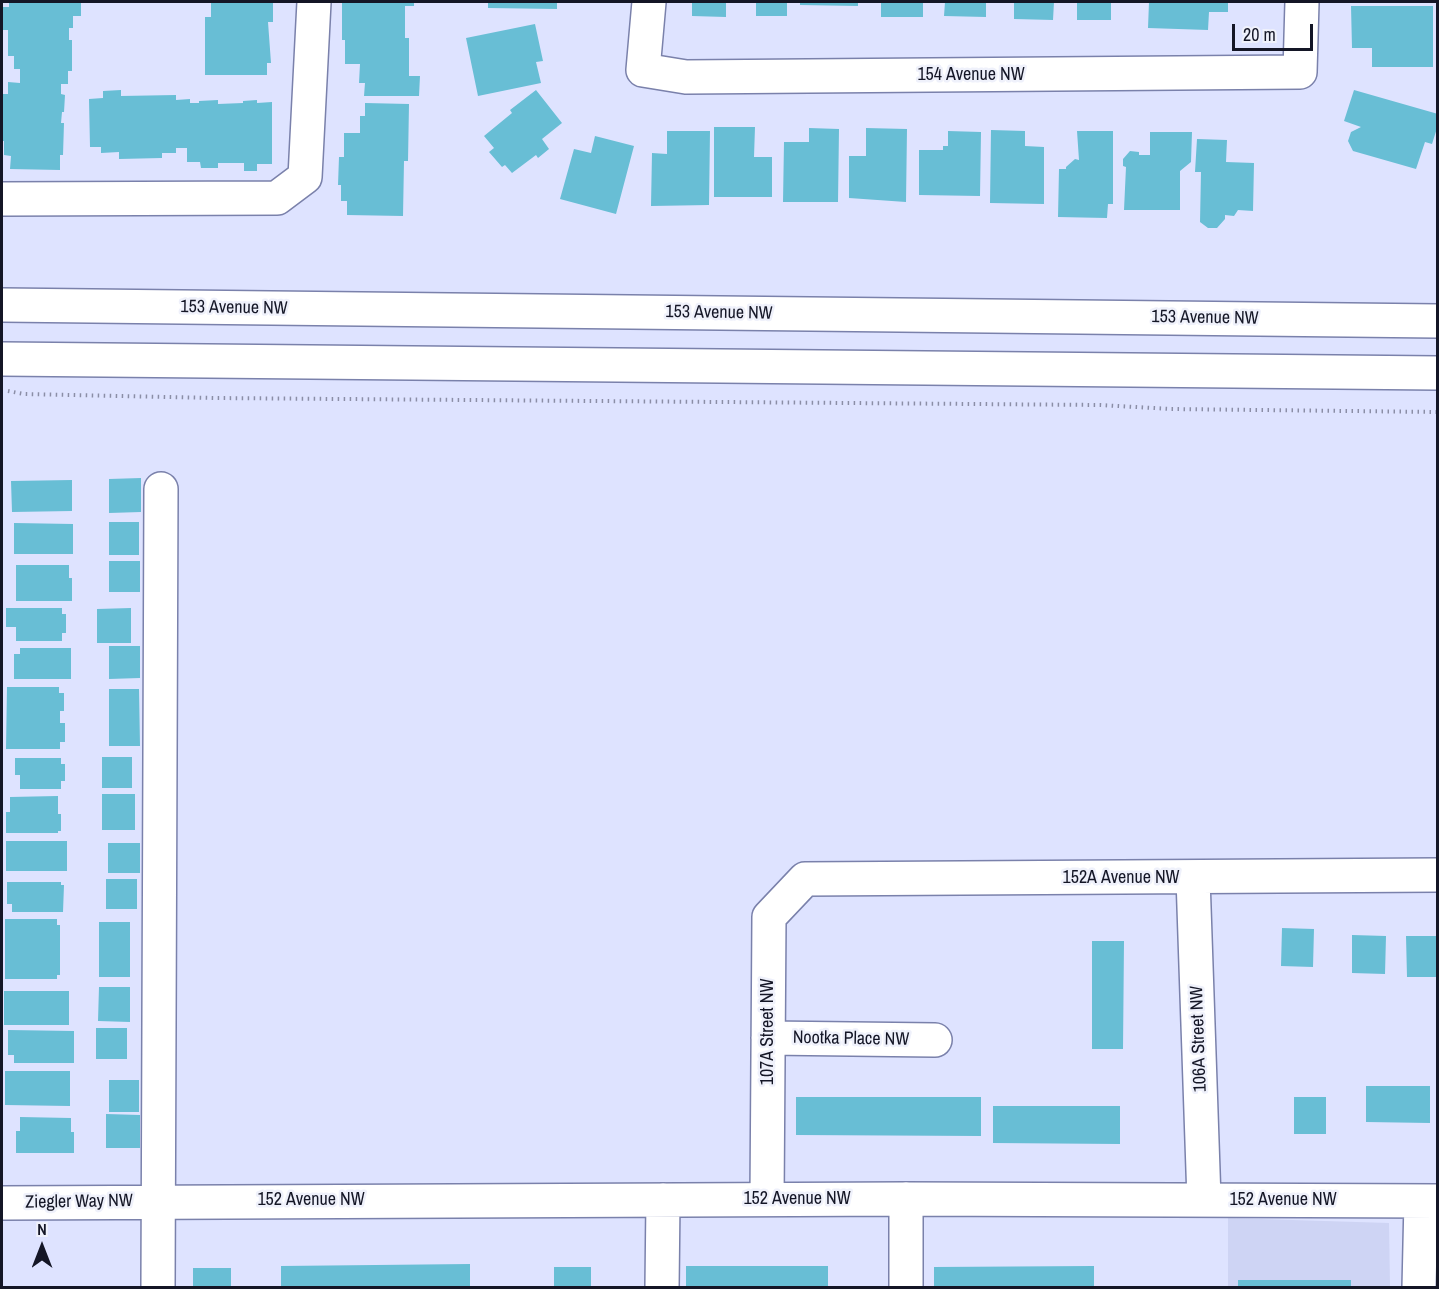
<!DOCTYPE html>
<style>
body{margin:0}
#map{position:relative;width:1439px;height:1289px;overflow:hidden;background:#dee3ff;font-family:"Archivo Narrow",sans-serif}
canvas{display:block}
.frame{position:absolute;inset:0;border:3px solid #141626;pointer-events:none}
.north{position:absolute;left:12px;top:1217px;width:60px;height:60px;-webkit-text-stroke:4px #eff1fb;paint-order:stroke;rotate:0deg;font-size:16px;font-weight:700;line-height:24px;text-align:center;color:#141626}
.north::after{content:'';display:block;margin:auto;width:21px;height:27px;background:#141626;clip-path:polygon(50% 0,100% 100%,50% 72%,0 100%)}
.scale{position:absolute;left:1232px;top:24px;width:81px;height:27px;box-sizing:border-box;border:3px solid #141626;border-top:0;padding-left:8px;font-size:18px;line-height:21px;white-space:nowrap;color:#141626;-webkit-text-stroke:4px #eff1fb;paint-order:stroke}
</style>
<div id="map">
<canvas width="1439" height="1289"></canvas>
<div class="frame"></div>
<div class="north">N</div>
<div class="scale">20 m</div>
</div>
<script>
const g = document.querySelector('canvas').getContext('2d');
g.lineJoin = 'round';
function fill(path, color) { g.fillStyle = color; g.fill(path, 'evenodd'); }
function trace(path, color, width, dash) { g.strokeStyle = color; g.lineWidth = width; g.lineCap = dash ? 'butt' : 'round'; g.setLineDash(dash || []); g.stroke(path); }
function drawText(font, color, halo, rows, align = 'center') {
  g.font = font + ' "Archivo Narrow",sans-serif'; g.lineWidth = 5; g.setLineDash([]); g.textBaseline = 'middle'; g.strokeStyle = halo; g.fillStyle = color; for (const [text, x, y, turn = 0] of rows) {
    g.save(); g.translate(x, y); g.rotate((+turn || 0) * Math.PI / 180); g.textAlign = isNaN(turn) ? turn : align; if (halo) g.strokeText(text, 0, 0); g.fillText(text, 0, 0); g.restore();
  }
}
fill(new Path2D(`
 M 1228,1218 L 1389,1223 L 1390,1287 L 1228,1287 Z`), '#ced4f4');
fill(new Path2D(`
 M 9,2 L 81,2 L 81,16 L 73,16 L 73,28 L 69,28 L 69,40 L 72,40 L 72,71 L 68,71 L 68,84 L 61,84 L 61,94 L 65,95 L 64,112 L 62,112 L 61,123 L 64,123 L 63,155 L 60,155 L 60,170 L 10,169 L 11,156 L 4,155 L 4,141 L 2,141 L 2,94 L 8,94 L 8,82 L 20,83 L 20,69 L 14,69 L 14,56 L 8,56 L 8,30 L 2,30 L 2,7 L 9,7 Z
 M 211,2 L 273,2 L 273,22 L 268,22 L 271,63 L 267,63 L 267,75 L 205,75 L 205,17 L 211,17 Z
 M 342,2 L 414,2 L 414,6 L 405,6 L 405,38 L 409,38 L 409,76 L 420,76 L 419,96 L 364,96 L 365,83 L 359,83 L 360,64 L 345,64 L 345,40 L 342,40 Z
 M 488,2 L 557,2 L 557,9 L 488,8 Z
 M 692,2 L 726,2 L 726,17 L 692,16 Z
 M 756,2 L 787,2 L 787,16 L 756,16 Z
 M 800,2 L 858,2 L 858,6 L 800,5 Z
 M 881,2 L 923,2 L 923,17 L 881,17 Z
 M 945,2 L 986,2 L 986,17 L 944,16 Z
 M 1014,2 L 1054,2 L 1053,20 L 1014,19 Z
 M 1077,2 L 1111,2 L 1111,20 L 1077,20 Z
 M 1149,2 L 1228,2 L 1228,12 L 1209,12 L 1208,30 L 1148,28 Z
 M 1351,6 L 1433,6 L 1433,67 L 1372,67 L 1372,48 L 1352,48 Z
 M 535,24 L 543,61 L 536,62 L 541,83 L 478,96 L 466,38 Z
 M 121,90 L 121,96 L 176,95 L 176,100 L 190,99 L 190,103 L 199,103 L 199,101 L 218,100 L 218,104 L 243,103 L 243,101 L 257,100 L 257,103 L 272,102 L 272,164 L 257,164 L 257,171 L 244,171 L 244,163 L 218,163 L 218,168 L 201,168 L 200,162 L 187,162 L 187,148 L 176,148 L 176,153 L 162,153 L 162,158 L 119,159 L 119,152 L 101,153 L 101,147 L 90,147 L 89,99 L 103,98 L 103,91 Z
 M 536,90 L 562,123 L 542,139 L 549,149 L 538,158 L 536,155 L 512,173 L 505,165 L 502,167 L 489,152 L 494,148 L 484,136 L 512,113 L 510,110 Z
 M 1354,90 L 1438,114 L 1438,125 L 1432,144 L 1425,142 L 1416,169 L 1353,151 L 1348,141 L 1351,132 L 1361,127 L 1344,121 Z
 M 365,103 L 409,104 L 408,161 L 404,161 L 403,216 L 347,215 L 347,201 L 341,201 L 341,185 L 338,185 L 339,157 L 344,157 L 344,133 L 360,133 L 360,116 L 365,116 Z
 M 714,127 L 755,127 L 754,157 L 772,157 L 772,197 L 714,197 Z
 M 809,128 L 839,129 L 838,202 L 783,202 L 784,142 L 809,142 Z
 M 866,128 L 907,129 L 906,202 L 849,198 L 849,156 L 866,156 Z
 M 991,130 L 1025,131 L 1025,146 L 1044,147 L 1044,204 L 990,203 Z
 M 667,131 L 710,131 L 709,205 L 651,206 L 652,153 L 667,154 Z
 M 948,131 L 981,132 L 980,196 L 919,195 L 919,150 L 943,150 L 943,146 L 948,146 Z
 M 1077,131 L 1113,131 L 1113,204 L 1108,204 L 1107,218 L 1058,217 L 1059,169 L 1066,169 L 1066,167 L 1075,159 L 1079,160 Z
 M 1150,132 L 1192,132 L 1191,162 L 1180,171 L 1180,210 L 1124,210 L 1126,167 L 1123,166 L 1123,159 L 1130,151 L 1139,152 L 1139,155 L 1150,155 Z
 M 595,136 L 634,146 L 616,214 L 560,199 L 574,149 L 591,153 Z
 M 1197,139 L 1227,140 L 1226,162 L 1254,163 L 1253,211 L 1238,210 L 1234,216 L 1225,215 L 1225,219 L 1217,228 L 1208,228 L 1200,222 L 1201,172 L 1195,172 Z
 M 141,478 L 141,512 L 109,513 L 109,479 Z
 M 72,480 L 72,511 L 12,512 L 11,481 Z
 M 109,522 L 139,522 L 139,555 L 109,555 Z
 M 14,523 L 73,524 L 73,554 L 14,554 Z
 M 109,561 L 140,561 L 140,592 L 109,592 Z
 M 16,565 L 69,565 L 69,578 L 72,578 L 72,601 L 16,601 Z
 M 6,608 L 62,608 L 62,614 L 66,614 L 66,633 L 62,633 L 62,641 L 16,641 L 16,627 L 6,627 Z
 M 131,608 L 131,643 L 97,643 L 97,609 Z
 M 109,646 L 140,646 L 140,678 L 109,679 Z
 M 20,648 L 71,648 L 71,679 L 14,679 L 14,654 L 20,654 Z
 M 7,687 L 59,687 L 59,693 L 64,693 L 64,711 L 60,711 L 60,723 L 65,723 L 65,742 L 60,742 L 60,749 L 6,749 Z
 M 109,689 L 139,689 L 140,746 L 109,746 Z
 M 102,757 L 132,757 L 132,788 L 102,788 Z
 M 15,758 L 61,758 L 61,764 L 65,764 L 65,781 L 61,781 L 61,789 L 20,789 L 20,775 L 15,775 Z
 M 102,794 L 135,794 L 135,830 L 102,830 Z
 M 58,796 L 58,814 L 61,814 L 61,831 L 58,831 L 58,833 L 6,833 L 6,812 L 10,812 L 10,797 Z
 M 6,841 L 67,841 L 67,871 L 6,871 Z
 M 108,843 L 140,843 L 140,873 L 108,873 Z
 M 106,879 L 137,879 L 137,909 L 106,909 Z
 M 7,882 L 61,882 L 61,885 L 64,885 L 63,912 L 12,912 L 12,904 L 7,904 Z
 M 5,919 L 57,919 L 57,925 L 60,925 L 60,975 L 57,975 L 57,979 L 5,979 Z
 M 99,922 L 130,922 L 130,977 L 99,977 Z
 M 1282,928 L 1314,929 L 1313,967 L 1281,966 Z
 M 1352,935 L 1386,936 L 1385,974 L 1352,973 Z
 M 1406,936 L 1438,936 L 1438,977 L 1407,977 Z
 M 1092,941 L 1124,941 L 1123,1049 L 1092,1049 Z
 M 99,987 L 130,987 L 130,1022 L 98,1021 Z
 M 4,991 L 69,991 L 69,1025 L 4,1025 Z
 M 96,1028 L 127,1028 L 127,1059 L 96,1059 Z
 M 8,1030 L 74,1031 L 74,1063 L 14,1063 L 14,1055 L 8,1055 Z
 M 5,1071 L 70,1071 L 70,1106 L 5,1105 Z
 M 109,1080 L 139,1080 L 139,1112 L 109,1112 Z
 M 1366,1086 L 1430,1086 L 1430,1123 L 1366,1122 Z
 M 796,1097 L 981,1097 L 981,1136 L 796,1135 Z
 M 1294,1097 L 1326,1097 L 1326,1134 L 1294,1134 Z
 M 993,1106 L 1120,1106 L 1120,1144 L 993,1143 Z
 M 106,1114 L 140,1115 L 140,1148 L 106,1148 Z
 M 20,1117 L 71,1118 L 71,1132 L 74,1132 L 74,1153 L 16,1153 L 16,1131 L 20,1131 Z
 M 470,1264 L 470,1288 L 281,1288 L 281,1266 Z
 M 686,1266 L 828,1266 L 828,1288 L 686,1288 Z
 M 1094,1266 L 1094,1288 L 934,1288 L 934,1267 Z
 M 554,1267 L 591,1267 L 591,1288 L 554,1288 Z
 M 193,1268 L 231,1268 L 231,1288 L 193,1288 Z
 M 1238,1280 L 1351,1280 L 1351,1288 L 1238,1288 Z`), '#68bed5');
const minor = new Path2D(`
 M 649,2 L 643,70 L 686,77 L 1300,72 L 1302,2
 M 2,199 L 277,198 L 305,177 L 314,2
 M 1193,878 L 1204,1200
 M 768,1038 L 935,1040
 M 767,1199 L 769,917 L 805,879 L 1438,875
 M 906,1199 L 906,1288
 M 2,1203 L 906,1199 L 1438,1201
 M 158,1288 L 161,489
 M 662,1288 L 663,1200
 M 1419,1288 L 1421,1201`);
const major = new Path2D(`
 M 2,305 L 1438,321
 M 2,359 L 1438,373`);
trace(minor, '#7a81ab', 36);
trace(major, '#7a81ab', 36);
trace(new Path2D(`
 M 8,391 L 24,394 L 215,398 L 1100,405 L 1171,409 L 1438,412`), '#8b8ea6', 4, [1.5, 4.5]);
trace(minor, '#fff', 33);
trace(major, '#fff', 33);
drawText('18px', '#141626', '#eff1fb', [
 ["154 Avenue NW",971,75],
 ["153 Avenue NW",234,308,1],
 ["153 Avenue NW",719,313,1],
 ["153 Avenue NW",1205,318,1],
 ["152A Avenue NW",1121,878],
 ["107A Street NW",768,1032,-90],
 ["Nootka Place NW",851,1039,1],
 ["106A Street NW",1199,1039,-92],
 ["152 Avenue NW",797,1199],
 ["152 Avenue NW",311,1200],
 ["152 Avenue NW",1283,1200],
 ["Ziegler Way NW",79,1202,-1]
]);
</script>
